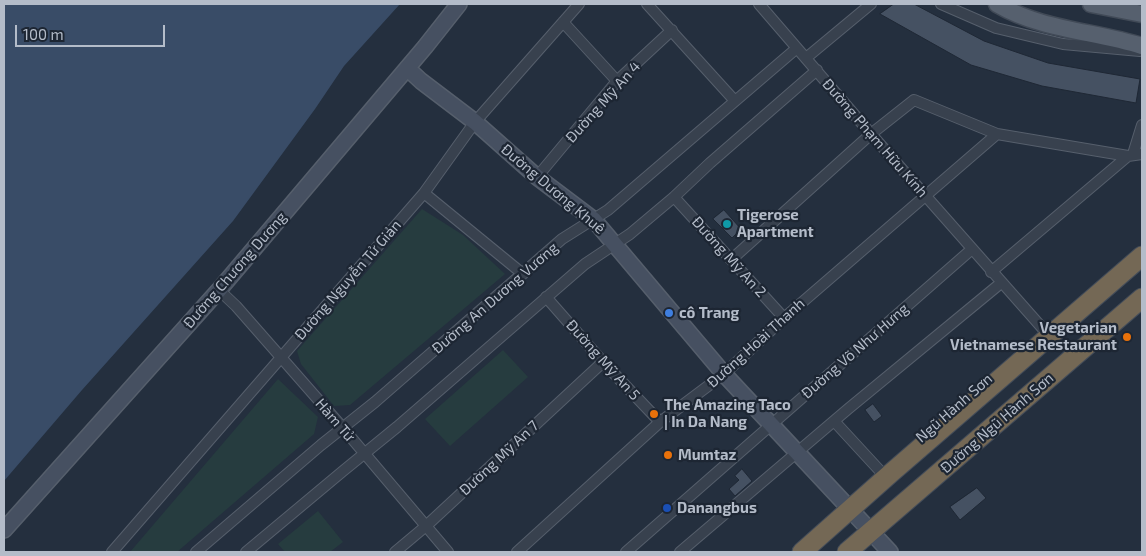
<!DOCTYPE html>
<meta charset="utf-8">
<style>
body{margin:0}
#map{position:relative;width:1146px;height:556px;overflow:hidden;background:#242f3e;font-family:"Exo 2",sans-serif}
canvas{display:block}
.frame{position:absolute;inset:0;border:5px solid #b4bcc9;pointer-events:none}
.scale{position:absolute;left:15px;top:25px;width:150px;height:22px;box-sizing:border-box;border:2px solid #b4bcc9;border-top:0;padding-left:6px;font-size:15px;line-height:18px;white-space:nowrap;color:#b4bcc9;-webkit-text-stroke:4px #1d2633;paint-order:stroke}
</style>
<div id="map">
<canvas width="1146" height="556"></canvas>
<div class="frame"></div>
<div class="scale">100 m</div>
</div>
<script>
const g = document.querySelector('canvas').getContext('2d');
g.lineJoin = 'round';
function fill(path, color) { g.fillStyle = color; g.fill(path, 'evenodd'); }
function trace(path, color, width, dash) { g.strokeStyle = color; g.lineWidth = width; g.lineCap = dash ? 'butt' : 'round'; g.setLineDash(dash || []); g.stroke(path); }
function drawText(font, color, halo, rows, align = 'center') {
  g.font = font + ' "Exo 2",sans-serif'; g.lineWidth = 4.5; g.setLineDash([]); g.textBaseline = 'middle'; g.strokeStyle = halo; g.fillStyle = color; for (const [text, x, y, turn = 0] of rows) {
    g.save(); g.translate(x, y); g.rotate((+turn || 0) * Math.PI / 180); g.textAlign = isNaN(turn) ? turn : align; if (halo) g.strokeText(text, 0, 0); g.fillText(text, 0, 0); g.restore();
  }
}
fill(new Path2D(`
 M 422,209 L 463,235 L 505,274 L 350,405 L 334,406 L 301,364 L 297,351 Z
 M 503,350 L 528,377 L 450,446 L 425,419 Z
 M 278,379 L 318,417 L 314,434 L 177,552 L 130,552 Z
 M 318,511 L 343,542 L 330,552 L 285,552 L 278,544 Z`), '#263c3f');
fill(new Path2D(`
 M 4,4 L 400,4 L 344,66 L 315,109 L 233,221 L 82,390 L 4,481 Z`), '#394c67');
const building = new Path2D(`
 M 894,4 L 914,4 L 984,41 L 1048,63 L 1140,79 L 1136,103 L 1042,86 L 971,65 L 880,14 Z
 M 724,210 L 741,229 L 732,238 L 713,219 Z
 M 873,404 L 882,416 L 874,422 L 865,410 Z
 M 742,469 L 752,481 L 735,496 L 729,489 L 739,480 L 735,476 Z
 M 977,488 L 986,498 L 960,520 L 950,507 Z`);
fill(building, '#455162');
trace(building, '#1f2835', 1);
const street = new Path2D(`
 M 647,4 L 735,101
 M 759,4 L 871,134 L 1044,330
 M 941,4 L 996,28 L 1063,44 L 1140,51
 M 1137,4 L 1142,6
 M 563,22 L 617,81
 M 806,58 L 871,4
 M 1133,154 L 1142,125
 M 537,177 L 617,81 L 672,30
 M 424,193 L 523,274
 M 674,197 L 784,318
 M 732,259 L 871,134 L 914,100 L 997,134 L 1128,156 L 1142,154
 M 991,272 L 1128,156
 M 219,290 L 236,306 L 343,428 L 448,552
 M 546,297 L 603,362 L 660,422
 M 834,421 L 881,472
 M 112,552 L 424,193 L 475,122 L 579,4
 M 196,552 L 321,445 L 375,402 L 562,239 L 608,210 L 797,48
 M 246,552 L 343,471 L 397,427 L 585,264 L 630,234 L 674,197 L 710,163 L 817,70
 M 395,552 L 426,526 L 603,362
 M 517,552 L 660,422 L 724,374 L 784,318 L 997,134
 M 626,552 L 972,249
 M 680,552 L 848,409 L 1001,283`);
const secondary = new Path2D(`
 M 407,68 L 421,81 L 475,122 L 537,177 L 594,220 L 724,374 L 890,552
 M 4,530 L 219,290 L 425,47 L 459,4`);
const primary = new Path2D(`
 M 997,4 C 1041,30 1094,31 1142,46
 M 1091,4 L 1142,14`);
const highway = new Path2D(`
 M 802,552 L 891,473 L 1142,256
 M 847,552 L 1142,298`);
trace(street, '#565f6c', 12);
trace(secondary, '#565f6c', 18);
trace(primary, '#414a57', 19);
trace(highway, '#434c59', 21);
trace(street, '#38414e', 10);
trace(secondary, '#465061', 15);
trace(primary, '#56606e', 16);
trace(highway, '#746855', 19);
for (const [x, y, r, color] of [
 [727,224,5,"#0f9aa8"],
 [669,313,5,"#3f7fe0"],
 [1127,337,5,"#e8710a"],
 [654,414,5,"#e8710a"],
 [668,455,5,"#e8710a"],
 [667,508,5,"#1a4fb4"]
]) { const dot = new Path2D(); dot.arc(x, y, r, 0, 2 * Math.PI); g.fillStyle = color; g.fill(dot); trace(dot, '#1d2633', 2); }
drawText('15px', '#b4bcc9', '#1d2633', [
 ["Đường Mỹ An 4",603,102,-48],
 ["Đường Phạm Hữu Kính",875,138,49],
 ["Đường Dương Khuê",553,189,40],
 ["Đường Mỹ An 2",729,257,48],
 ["Đường Chương Dương",235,270,-49],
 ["Đường Nguyễn Tử Giản",348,280,-49],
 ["Đường An Dương Vương",495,298,-41],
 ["Đường Hoài Thanh",756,343,-42],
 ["Đường Võ Như Hưng",855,351,-41],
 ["Đường Mỹ An 5",603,360,48],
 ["Ngũ Hành Sơn",954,408,-41],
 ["Hàm Tử",335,420,49],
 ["Đường Ngũ Hành Sơn",997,423,-41],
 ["Đường Mỹ An 7",499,458,-43]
]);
drawText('bold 15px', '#b4bcc9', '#1d2633', [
 ["Tigerose",737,215],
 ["Apartment",737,232],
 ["cô Trang",679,313],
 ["Vegetarian",1117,328,"right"],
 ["Vietnamese Restaurant",1117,345,"right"],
 ["The Amazing Taco",664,405],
 ["| In Da Nang",664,422],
 ["Mumtaz",678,455],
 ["Danangbus",677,508]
], 'left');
</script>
